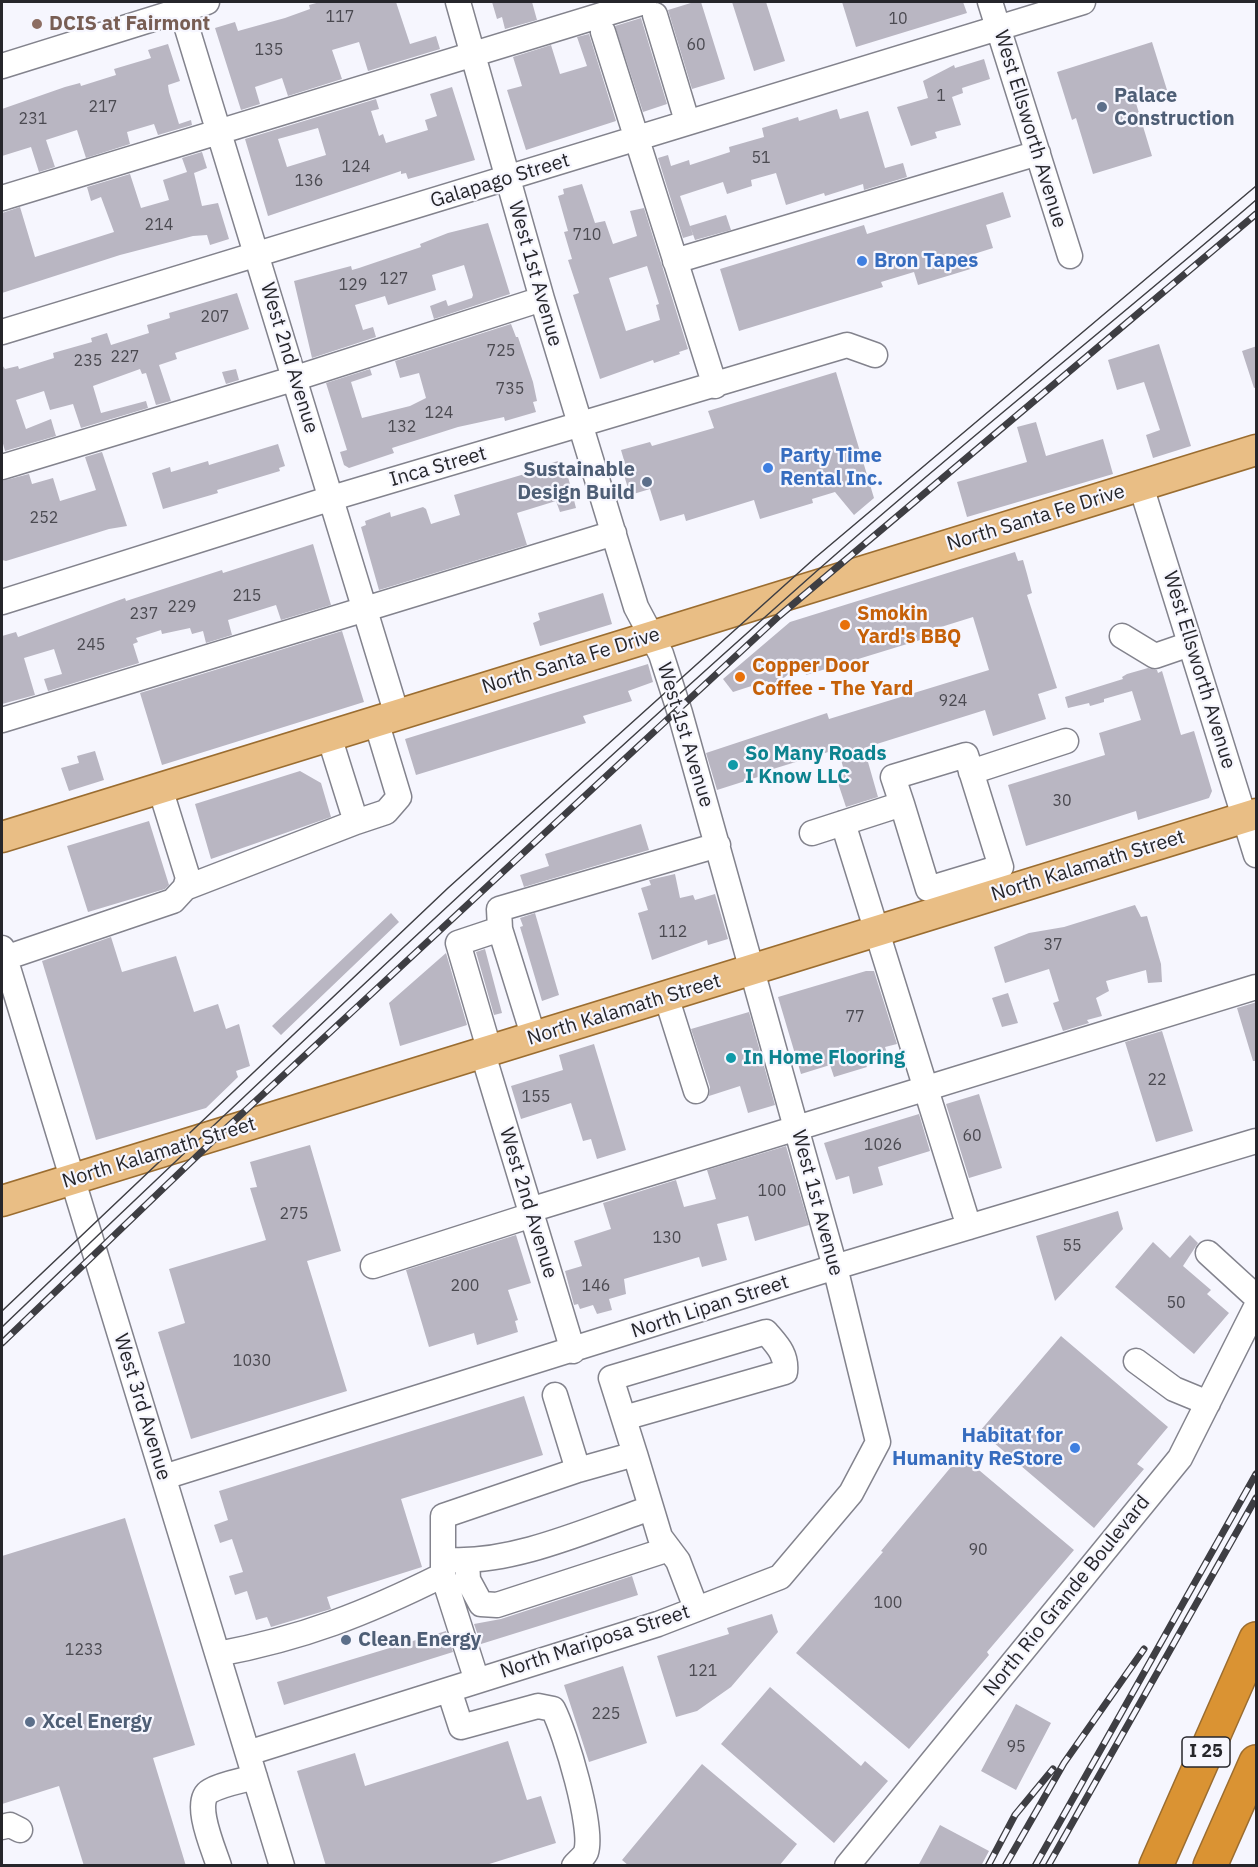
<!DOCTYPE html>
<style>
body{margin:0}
#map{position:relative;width:1258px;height:1867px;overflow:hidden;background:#f6f6fe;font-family:"IBM Plex Sans",sans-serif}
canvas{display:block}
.frame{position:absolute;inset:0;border:3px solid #26262b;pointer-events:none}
</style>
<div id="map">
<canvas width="1258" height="1867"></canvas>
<div class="frame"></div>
</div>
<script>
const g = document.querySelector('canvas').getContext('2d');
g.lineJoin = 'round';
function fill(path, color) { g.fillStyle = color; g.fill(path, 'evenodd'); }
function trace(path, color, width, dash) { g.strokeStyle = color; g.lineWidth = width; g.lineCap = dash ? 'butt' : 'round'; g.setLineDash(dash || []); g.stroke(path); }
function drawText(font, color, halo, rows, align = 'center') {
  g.font = font + ' "IBM Plex Sans",sans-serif'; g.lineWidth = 4.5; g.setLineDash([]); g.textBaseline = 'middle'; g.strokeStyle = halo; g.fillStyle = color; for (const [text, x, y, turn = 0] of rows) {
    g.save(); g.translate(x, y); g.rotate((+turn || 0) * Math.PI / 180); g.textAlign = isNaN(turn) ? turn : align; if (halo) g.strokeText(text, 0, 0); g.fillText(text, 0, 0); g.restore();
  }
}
fill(new Path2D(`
 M 320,2 L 396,2 L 410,44 L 436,36 L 440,49 L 368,71 L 359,42 L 332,50 L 342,79 L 288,96 L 282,78 L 255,87 L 260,104 L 241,110 L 215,28 L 235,22 L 238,31 L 285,18 L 310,9 L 309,5 Z
 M 492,2 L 532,2 L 537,20 L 505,29 L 502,17 L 497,19 Z
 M 694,2 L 701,2 L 725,79 L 692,89 L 668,10 Z
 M 732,2 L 766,2 L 785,61 L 754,71 Z
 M 842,2 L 963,2 L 967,13 L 856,47 Z
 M 641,18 L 667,104 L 643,112 L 615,26 Z
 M 589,34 L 616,121 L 526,150 L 507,90 L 522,86 L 513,57 L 551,45 L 560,74 L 587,66 L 577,37 Z
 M 1152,42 L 1167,90 L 1135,100 L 1152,156 L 1093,174 L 1076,118 L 1072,120 L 1057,72 Z
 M 168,44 L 180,81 L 168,85 L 169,92 L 179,124 L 191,120 L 192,125 L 158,135 L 154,124 L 127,132 L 130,144 L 86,158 L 77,130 L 46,140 L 55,167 L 39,172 L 31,147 L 2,156 L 2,109 L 65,87 L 80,83 L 81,86 L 116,75 L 114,69 L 151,58 L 148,50 Z
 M 984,59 L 990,79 L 962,88 L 963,93 L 952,97 L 961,125 L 935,132 L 937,138 L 911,146 L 897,107 L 928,98 L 923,81 L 954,65 L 955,68 Z
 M 452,87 L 475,160 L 408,179 L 406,173 L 401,174 L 401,171 L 268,216 L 245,139 L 376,99 L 379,109 L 371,111 L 379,136 L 383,134 L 386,143 L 428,130 L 425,120 L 437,116 L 430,94 ZM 318,128 L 326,155 L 287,167 L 278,139 Z
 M 837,109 L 840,119 L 868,111 L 885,168 L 903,163 L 907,177 L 864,190 L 863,184 L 825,196 L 824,193 L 786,205 L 776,173 L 751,180 L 752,186 L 727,194 L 723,182 L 680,196 L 693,235 L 683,238 L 658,158 L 668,155 L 671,166 L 689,160 L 690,165 L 730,152 L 729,147 L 764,137 L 762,128 L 798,117 L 799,121 Z
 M 202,152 L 207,168 L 194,173 L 202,206 L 218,203 L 229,239 L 210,245 L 207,235 L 193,236 L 120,255 L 2,293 L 2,213 L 20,207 L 35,257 L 114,232 L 101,197 L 91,201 L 87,187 L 130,174 L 141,208 L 169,200 L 163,180 L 187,172 L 182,158 Z
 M 582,184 L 595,223 L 605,221 L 613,244 L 637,236 L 630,211 L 644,208 L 688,349 L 679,352 L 680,354 L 654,363 L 653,360 L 600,379 L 573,295 L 579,293 L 568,260 L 572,259 L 564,232 L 568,231 L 558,196 L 564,194 L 563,189 ZM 647,266 L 659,304 L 656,305 L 660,320 L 626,331 L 609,278 Z
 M 1003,192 L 1011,217 L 986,225 L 993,248 L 974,254 L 977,267 L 918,285 L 914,272 L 881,282 L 883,287 L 739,331 L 720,269 L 864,225 L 867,234 Z
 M 726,215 L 731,230 L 695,240 L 690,226 Z
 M 488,223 L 510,294 L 434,319 L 430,306 L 446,300 L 448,306 L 472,298 L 473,295 L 464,265 L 432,275 L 436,290 L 388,305 L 385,296 L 355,305 L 363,330 L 373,327 L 376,337 L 312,358 L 294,281 L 351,266 L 352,270 L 359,268 L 421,247 L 420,244 L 448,233 Z
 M 237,293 L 249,329 L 175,353 L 177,359 L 159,365 L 171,401 L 156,405 L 146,373 L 142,374 L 140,369 L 93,386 L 101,413 L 146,401 L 148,408 L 81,428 L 73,404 L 50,410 L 44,391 L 16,400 L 26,429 L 51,419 L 56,436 L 5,451 L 2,440 L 2,365 L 5,369 L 18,366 L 19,369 L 54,358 L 53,353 L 92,342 L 91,338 L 107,333 L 111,345 L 149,333 L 147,325 L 170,318 L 169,313 Z
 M 511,324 L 516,337 L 518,337 L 533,382 L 537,401 L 533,402 L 536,412 L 505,421 L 504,417 L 458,427 L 392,448 L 394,453 L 349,468 L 344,465 L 340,452 L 347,450 L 326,383 L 370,369 L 372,375 L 351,382 L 362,418 L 410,406 L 426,398 L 419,373 L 400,378 L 395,361 Z
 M 1159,344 L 1191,446 L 1153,458 L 1146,435 L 1160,430 L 1144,382 L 1117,390 L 1108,360 Z
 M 1257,346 L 1257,387 L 1254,388 L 1242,351 Z
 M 236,369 L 239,380 L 226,384 L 222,372 Z
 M 836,372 L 874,498 L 854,515 L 835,492 L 812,499 L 813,503 L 760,519 L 754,500 L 686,521 L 684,514 L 660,521 L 650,489 L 630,495 L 624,475 L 628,474 L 621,450 L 650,442 L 652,446 L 714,428 L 708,411 Z
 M 1036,422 L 1046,456 L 1103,439 L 1113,474 L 967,517 L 957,482 L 1027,462 L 1017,427 Z
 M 278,444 L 285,466 L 279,468 L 280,471 L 217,490 L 218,493 L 163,509 L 152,473 L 170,467 L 171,472 L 208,461 L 209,465 Z
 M 102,452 L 127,526 L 109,529 L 6,561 L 2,560 L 2,481 L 29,474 L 32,484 L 53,478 L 60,501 L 96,490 L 85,457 Z
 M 558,461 L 560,467 L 565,465 L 576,508 L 560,512 L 556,501 L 517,513 L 527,545 L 379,590 L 361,527 L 366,525 L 365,521 L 390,512 L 391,517 L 423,507 L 426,509 L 431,524 L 460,515 L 454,495 L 528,473 L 527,471 Z
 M 313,544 L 331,605 L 281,620 L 276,605 L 228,620 L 232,635 L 206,643 L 203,631 L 192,634 L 190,628 L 162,634 L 161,630 L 136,638 L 138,642 L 133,644 L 139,663 L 48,691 L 44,679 L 62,674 L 54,649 L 24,658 L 35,695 L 2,704 L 2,636 L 16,632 L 18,637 L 111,603 L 125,598 L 126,601 L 222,570 L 223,573 Z
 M 1015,552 L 1018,561 L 1023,560 L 1027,574 L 1032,593 L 1027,595 L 1057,688 L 1038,694 L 1046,719 L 993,736 L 985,710 L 864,748 L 878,797 L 846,807 L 836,777 L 845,774 L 838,749 L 760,773 L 761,776 L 717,790 L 706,753 L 827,713 L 829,719 L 989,670 L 973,617 L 941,627 L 943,633 L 806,675 L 803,662 L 773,687 L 767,681 L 733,692 L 723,679 L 790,622 Z
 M 603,593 L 612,624 L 540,646 L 533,623 L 540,620 L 538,613 Z
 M 342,631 L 364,702 L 162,765 L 140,693 Z
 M 648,664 L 653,682 L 628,691 L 632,701 L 583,716 L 586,723 L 416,775 L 405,739 Z
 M 1148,668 L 1157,670 L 1158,673 L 1162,671 L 1181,735 L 1194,731 L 1212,791 L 1209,798 L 1138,820 L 1136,811 L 1026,846 L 1008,785 L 1105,755 L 1099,733 L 1141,720 L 1132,691 L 1104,699 L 1104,702 L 1090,706 L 1089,703 L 1068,708 L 1065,697 L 1123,679 L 1122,677 L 1127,674 Z
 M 95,751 L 104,780 L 69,791 L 61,768 L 79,763 L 77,756 Z
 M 300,771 L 321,783 L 331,817 L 211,859 L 195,804 Z
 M 149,821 L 169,885 L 165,889 L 88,912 L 67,846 Z
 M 641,824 L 649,850 L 524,887 L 520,875 L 549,866 L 545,854 Z
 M 675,874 L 680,898 L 693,895 L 695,900 L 715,894 L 728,939 L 708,945 L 707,940 L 652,960 L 638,913 L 648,910 L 641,888 L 651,885 L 649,880 Z
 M 1135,905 L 1141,917 L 1147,916 L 1161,964 L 1162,982 L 1148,983 L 1146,970 L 1106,981 L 1109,991 L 1096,998 L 1102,1016 L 1087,1020 L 1089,1023 L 1063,1031 L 1053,1003 L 1059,1001 L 1049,969 L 1005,983 L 994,947 L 1029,933 L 1064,927 Z
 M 391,913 L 399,922 L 281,1035 L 272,1026 Z
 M 535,913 L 559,995 L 542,1001 L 520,927 L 523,926 L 520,918 Z
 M 111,937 L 122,972 L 176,956 L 194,1012 L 218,1004 L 226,1029 L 239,1024 L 250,1066 L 236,1071 L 238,1077 L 206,1108 L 96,1140 L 42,961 Z
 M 485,949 L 502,1013 L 494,1015 L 476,952 Z
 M 446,953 L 467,1025 L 400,1046 L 389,1003 Z
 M 866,971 L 874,971 L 897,1044 L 885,1047 L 888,1056 L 865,1063 L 867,1067 L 834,1077 L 830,1065 L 801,1074 L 778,997 Z
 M 1008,993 L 1018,1023 L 1002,1027 L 992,998 Z
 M 1257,1002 L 1257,1061 L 1253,1061 L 1237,1008 Z
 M 749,1012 L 775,1105 L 748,1113 L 740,1086 L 709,1096 L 710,1087 L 691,1029 Z
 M 1162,1031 L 1193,1131 L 1156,1142 L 1125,1042 Z
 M 594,1044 L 626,1150 L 597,1159 L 591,1139 L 583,1141 L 571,1103 L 521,1119 L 511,1086 L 563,1070 L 559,1055 Z
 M 979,1094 L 1002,1168 L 969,1178 L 946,1104 Z
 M 919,1114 L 930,1151 L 878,1167 L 883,1185 L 853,1194 L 849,1176 L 836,1180 L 824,1143 Z
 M 310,1145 L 341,1251 L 307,1261 L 347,1391 L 191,1439 L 158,1332 L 185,1323 L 169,1269 L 266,1240 L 250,1188 L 257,1187 L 250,1162 Z
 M 786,1146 L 809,1225 L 755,1241 L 748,1216 L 717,1224 L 727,1260 L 702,1267 L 699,1257 L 624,1279 L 626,1294 L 609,1299 L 612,1310 L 597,1314 L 593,1305 L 580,1309 L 578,1304 L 574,1305 L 565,1271 L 582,1266 L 574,1241 L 611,1229 L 603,1203 L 676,1180 L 684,1207 L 716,1199 L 707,1170 Z
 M 1118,1211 L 1123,1229 L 1055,1301 L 1036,1236 Z
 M 516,1235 L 531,1283 L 508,1290 L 518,1320 L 515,1321 L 518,1332 L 477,1345 L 474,1333 L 429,1347 L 406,1270 Z
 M 1190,1235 L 1198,1243 L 1183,1266 L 1211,1290 L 1207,1294 L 1229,1313 L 1194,1354 L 1115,1287 L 1153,1242 L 1170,1258 Z
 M 1061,1336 L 1168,1427 L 1137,1464 L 1144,1469 L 1094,1528 L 980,1431 Z
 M 524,1396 L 543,1455 L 401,1499 L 422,1567 L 327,1597 L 331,1609 L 271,1627 L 267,1617 L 256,1620 L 247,1591 L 235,1595 L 229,1576 L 243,1572 L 232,1539 L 220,1543 L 214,1525 L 228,1520 L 219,1491 Z
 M 961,1455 L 1074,1550 L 987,1652 L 989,1655 L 909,1749 L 796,1653 L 883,1552 L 881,1551 Z
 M 125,1518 L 195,1745 L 153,1758 L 186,1866 L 84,1866 L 59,1786 L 2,1804 L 2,1556 Z
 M 632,1576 L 638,1595 L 481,1644 L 474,1624 L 501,1619 Z
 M 772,1614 L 778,1632 L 731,1687 L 697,1711 L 676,1717 L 657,1656 L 729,1634 L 727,1628 Z
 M 446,1631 L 453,1652 L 284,1705 L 277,1682 Z
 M 623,1666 L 647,1743 L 589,1762 L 564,1685 Z
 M 770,1687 L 861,1766 L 865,1761 L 888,1781 L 834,1843 L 721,1744 Z
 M 1016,1704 L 1051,1723 L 1016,1790 L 981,1771 Z
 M 508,1741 L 527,1800 L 541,1796 L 556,1843 L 483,1866 L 326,1866 L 297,1771 L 355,1753 L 365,1786 Z
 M 702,1764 L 797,1844 L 779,1866 L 629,1866 L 622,1860 Z
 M 940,1825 L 989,1851 L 981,1866 L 918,1866 Z`), '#b9b6c2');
const minor = new Path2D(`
 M 179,2 L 397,715
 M 990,2 L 1070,256
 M 655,15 L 687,121
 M 603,32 L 715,386
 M 2,66 L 207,2
 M 2,198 L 644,2
 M 675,261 L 1038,153
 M 2,332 L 1083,2
 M 2,467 L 296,378 L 542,299
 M 1141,486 L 1256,855
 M 2,602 L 332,498 L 847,345 L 875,355
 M 1122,636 L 1155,656 L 1190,644
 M 2,720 L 614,533
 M 971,772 L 1066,741
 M 356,822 L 386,812 L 399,797 L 376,721
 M 843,823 L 969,1227
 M 812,833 L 902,804 L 893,777 L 966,755 L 1001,867 L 928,889 L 902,804
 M 185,888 L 356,822 L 329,736
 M 500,929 L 499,909 L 718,845
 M 2,948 L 282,1866
 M 5,958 L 173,901 L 185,888 L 188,878 L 160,788
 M 666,996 L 696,1091
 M 490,1052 L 458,943 L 500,929 L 534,1038
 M 483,1054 L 573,1351
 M 530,1210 L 1256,987
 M 1208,1253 L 1256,1297
 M 373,1266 L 532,1215
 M 1136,1361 L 1174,1389 L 1208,1403
 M 555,1395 L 578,1470 L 635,1454 L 660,1537 L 678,1561 L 696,1608
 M 624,1418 L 785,1372 C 787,1354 777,1345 766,1332 L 611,1378 L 635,1454
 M 164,1477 L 835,1267 L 1256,1141
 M 451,1560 C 516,1563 589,1529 651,1508
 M 467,1561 L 468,1580 L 481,1604 L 497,1605 L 669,1549
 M 218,1654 C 303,1638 365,1614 443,1575
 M 477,1681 L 443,1575 L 443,1516 L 578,1470
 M 449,1690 L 461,1727 L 538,1706 L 553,1709 C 565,1732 594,1828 586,1852 C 584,1857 578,1861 574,1866
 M 248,1753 L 658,1624 L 780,1577 L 851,1493 L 878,1442 L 835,1267 L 680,713 L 661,654 L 636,607 L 542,299 L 458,2
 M 2,1827 L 10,1825 L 20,1830
 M 219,1866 C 214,1850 192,1801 210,1791 C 222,1784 241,1781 255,1777
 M 847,1866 L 1180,1458 L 1256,1307`);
const major = new Path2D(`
 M 2,837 L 1256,450
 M 2,1201 L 1256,814`);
const highway = new Path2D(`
 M 1156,1866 L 1256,1639
 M 1210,1866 L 1256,1762`);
trace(minor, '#83838d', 27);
trace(major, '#9b6d30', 33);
trace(highway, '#9b6d30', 36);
trace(minor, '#fff', 24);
trace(major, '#e9be85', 30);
trace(highway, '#da9333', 33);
trace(new Path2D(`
 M 2,1311 L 448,888 L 816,557 L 1256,186
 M 2,1327 C 267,1073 535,821 810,577 C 955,448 1109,327 1256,200`), '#3e3e43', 1.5);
const rail = new Path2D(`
 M 2,1343 L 219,1135 L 779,616 L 1256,214
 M 988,1866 L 1015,1815 L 1053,1769
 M 1005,1866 L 1064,1763 L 1144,1649
 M 1035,1866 L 1256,1474
 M 1048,1866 L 1256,1498`);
trace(rail, '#3e3e43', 7);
trace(rail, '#f6f6fe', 4.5, [14]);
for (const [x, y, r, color] of [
 [37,24,6,"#8d6e63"],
 [1102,107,6,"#5c6f8a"],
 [862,261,6,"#3f7fe0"],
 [768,468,6,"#3f7fe0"],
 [647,482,6,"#5c6f8a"],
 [845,625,6,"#e8710a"],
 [740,677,6,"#e8710a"],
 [733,765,6,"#0f9aa8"],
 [731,1058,6,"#0f9aa8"],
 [1075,1448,6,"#3f7fe0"],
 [346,1640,6,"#5c6f8a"],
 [30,1722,6,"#5c6f8a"]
]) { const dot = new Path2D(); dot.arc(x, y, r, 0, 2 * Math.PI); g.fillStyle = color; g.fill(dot); trace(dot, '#f6f6fe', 2); }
drawText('16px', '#4b4a51', null, [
 ["117",340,17],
 ["10",898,19],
 ["60",696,45],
 ["135",269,50],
 ["1",941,96],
 ["217",103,107],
 ["231",33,119],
 ["51",761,158],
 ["124",356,167],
 ["136",309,181],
 ["214",159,225],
 ["710",587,235],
 ["127",394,279],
 ["129",353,285],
 ["207",215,317],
 ["725",501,351],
 ["227",125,357],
 ["235",88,361],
 ["735",510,389],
 ["124",439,413],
 ["132",402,427],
 ["252",44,518],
 ["215",247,596],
 ["229",182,607],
 ["237",144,614],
 ["245",91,645],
 ["924",953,701],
 ["30",1062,801],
 ["112",673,932],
 ["37",1053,945],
 ["77",855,1017],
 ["22",1157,1080],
 ["155",536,1097],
 ["60",972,1136],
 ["1026",883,1145],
 ["100",772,1191],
 ["275",294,1214],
 ["130",667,1238],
 ["55",1072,1246],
 ["200",465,1286],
 ["146",596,1286],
 ["50",1176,1303],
 ["1030",252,1361],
 ["90",978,1550],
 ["100",888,1603],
 ["1233",84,1650],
 ["121",703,1671],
 ["225",606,1714],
 ["95",1016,1747]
]);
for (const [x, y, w] of [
 [1206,1752,48]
]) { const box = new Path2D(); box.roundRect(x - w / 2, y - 15, w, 30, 4.5); g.fillStyle = '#f6f6fe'; g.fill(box); trace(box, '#26262b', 1.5); }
drawText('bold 18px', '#26262b', null, [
 ["I 25",1206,1752]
]);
drawText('bold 20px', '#785e54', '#f6f6fe', [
 ["DCIS at Fairmont",49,24]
], 'left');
drawText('bold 20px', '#4e5e75', '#f6f6fe', [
 ["Palace",1114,96],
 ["Construction",1114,119],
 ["Sustainable",635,470,"right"],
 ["Design Build",635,493,"right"],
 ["Clean Energy",358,1640],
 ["Xcel Energy",42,1722]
], 'left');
drawText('20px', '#26262b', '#f6f6fe', [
 ["West Ellsworth Avenue",1030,129,73],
 ["Galapago Street",500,181,-17],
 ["West 1st Avenue",535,274,74],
 ["West 2nd Avenue",289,358,73],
 ["Inca Street",438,467,-16],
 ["North Santa Fe Drive",1036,518,-17],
 ["North Santa Fe Drive",571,661,-17],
 ["West Ellsworth Avenue",1199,670,73],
 ["West 1st Avenue",685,735,73],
 ["North Kalamath Street",1088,866,-17],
 ["North Kalamath Street",624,1010,-17],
 ["North Kalamath Street",159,1153,-17],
 ["West 2nd Avenue",528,1203,73],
 ["West 1st Avenue",817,1203,75],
 ["North Lipan Street",710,1307,-18],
 ["West 3rd Avenue",142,1407,73],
 ["North Rio Grande Boulevard",1067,1596,-51],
 ["North Mariposa Street",595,1642,-18]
]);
drawText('bold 20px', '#366cbe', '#f6f6fe', [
 ["Bron Tapes",874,261],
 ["Party Time",780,456],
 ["Rental Inc.",780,479],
 ["Habitat for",1063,1436,"right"],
 ["Humanity ReStore",1063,1459,"right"]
], 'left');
drawText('bold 20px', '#c56008', '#f6f6fe', [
 ["Smokin",857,614],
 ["Yard's BBQ",857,637],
 ["Copper Door",752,666],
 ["Coffee - The Yard",752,689]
], 'left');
drawText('bold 20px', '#0d838f', '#f6f6fe', [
 ["So Many Roads",745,754],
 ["I Know LLC",745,777],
 ["In Home Flooring",743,1058]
], 'left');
</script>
